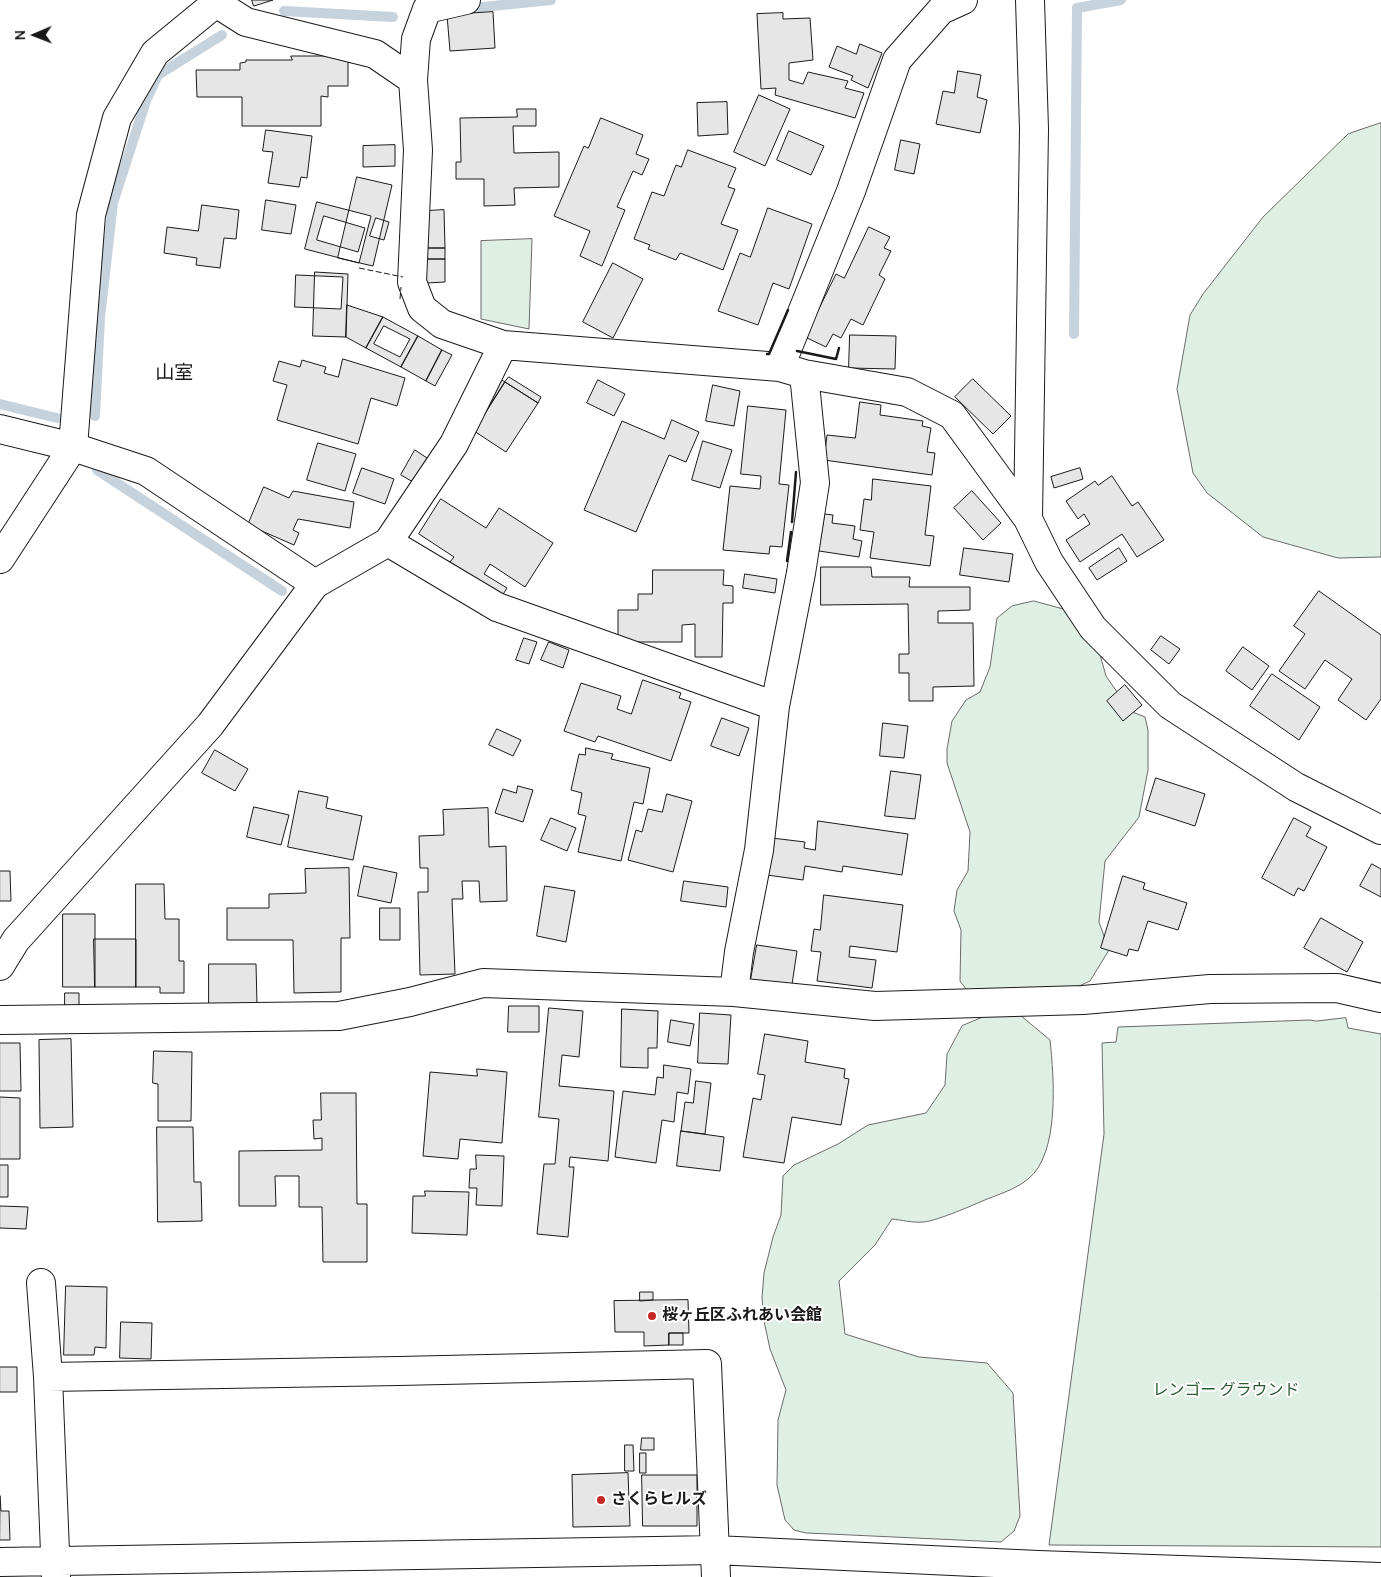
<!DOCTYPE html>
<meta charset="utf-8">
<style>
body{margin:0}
#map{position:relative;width:1381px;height:1577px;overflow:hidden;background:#fff;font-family:Manrope,sans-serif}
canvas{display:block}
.north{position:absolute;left:10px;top:10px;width:50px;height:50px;-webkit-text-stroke:4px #fff;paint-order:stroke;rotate:269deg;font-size:14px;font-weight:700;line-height:20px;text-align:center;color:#1a1a1a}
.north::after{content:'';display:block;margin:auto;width:18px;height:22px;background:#1a1a1a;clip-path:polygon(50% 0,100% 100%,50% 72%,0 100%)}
</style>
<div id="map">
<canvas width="1381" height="1577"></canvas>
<div class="north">N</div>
</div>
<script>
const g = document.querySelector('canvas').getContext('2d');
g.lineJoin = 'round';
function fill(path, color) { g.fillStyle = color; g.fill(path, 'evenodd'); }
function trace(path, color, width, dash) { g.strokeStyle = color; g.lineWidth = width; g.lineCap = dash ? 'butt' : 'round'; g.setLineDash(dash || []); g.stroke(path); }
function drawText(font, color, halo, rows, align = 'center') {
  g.font = font + ' Manrope,"Noto Sans JP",sans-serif'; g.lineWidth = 4; g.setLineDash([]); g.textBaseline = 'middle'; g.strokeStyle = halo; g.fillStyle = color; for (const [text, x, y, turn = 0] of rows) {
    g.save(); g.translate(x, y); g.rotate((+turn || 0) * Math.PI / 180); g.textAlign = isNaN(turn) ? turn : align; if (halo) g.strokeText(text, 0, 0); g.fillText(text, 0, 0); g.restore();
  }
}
const green = new Path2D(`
 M 1381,123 L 1381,557 L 1338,558 L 1263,537 L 1207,493 L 1193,473 L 1177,389 L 1190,315 L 1203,294 L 1263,217 L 1348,134 Z
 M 532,239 L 529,329 L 481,319 L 481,241 Z
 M 1034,601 L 1067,610 L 1099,651 L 1106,676 L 1130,711 L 1145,717 L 1148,730 L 1148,770 L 1139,817 L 1105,861 L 1099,922 L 1109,950 L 1090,981 L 1064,993 L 969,993 L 960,981 L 961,930 L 954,911 L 957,890 L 968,871 L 970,832 L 947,763 L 947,749 L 952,721 L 966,700 L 980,692 L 990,667 L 997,618 L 1012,606 Z
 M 995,1012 L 1020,1015 L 1050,1040 C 1054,1077 1060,1154 1028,1179 C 1015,1190 996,1195 980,1202 C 969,1207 933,1222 923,1222 C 913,1223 902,1220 892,1219 L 875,1245 L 839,1281 L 845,1334 L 919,1357 L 987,1363 L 1013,1393 L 1020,1516 L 1014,1531 L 1001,1542 L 829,1534 L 806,1533 L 794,1530 L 785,1520 L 777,1485 L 778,1420 L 786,1390 L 770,1349 L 764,1321 L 762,1298 L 764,1273 L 773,1237 L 781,1215 L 783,1176 L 794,1165 L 838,1144 L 868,1125 L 926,1113 L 945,1085 L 947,1054 L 962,1026 Z
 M 1346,1018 L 1348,1028 L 1381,1034 L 1381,1547 L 1049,1545 L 1104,1134 L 1102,1043 L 1116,1042 L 1118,1027 L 1310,1020 L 1316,1021 Z`);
fill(green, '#e0efe3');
trace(green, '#6a6a6a', 1);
trace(new Path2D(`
 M 463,9 L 551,0
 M 284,11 L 393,17
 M 1074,334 L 1077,8 L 1121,0
 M 0,404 L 57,418
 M 95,416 L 100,318 L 113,203 L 146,101 L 158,75 L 222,35
 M 97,470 L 282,591`), '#c6d2dc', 10);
const building = new Path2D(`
 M 252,0 L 273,0 L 254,6 Z
 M 493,12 L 495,48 L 450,51 L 447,15 Z
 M 783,13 L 783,19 L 810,18 L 813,60 L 789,63 L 789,80 L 803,84 L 808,72 L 848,81 L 845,88 L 864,93 L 855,118 L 775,95 L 776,88 L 761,89 L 757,14 Z
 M 860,44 L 882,53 L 868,88 L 851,80 L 853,76 L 829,67 L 837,46 L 856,54 Z
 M 291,56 L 348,56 L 348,86 L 328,86 L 328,97 L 321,96 L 321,126 L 242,126 L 242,97 L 197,97 L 196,70 L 240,70 L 240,63 L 246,62 L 246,60 L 292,60 Z
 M 958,71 L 981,75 L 977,97 L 987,100 L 980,133 L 936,124 L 943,91 L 954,93 Z
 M 759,95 L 790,109 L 765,166 L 734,152 Z
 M 727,102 L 728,134 L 698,136 L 697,103 Z
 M 517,109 L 536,109 L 536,126 L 513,126 L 514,153 L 559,152 L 559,187 L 514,188 L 515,205 L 484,206 L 484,179 L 456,179 L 456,162 L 461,162 L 460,118 L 517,117 Z
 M 601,118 L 643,135 L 636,154 L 649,159 L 642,175 L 633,171 L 617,207 L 625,210 L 602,266 L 580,256 L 590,231 L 554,216 L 584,146 L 588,148 Z
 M 266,130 L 312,136 L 307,178 L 301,177 L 299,187 L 268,183 L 273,152 L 263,151 Z
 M 789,131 L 824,146 L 811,175 L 777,160 Z
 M 901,140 L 920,144 L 914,174 L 895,170 Z
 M 395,145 L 395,166 L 363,167 L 363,146 Z
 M 688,150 L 736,168 L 728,187 L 735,189 L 721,224 L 738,230 L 723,270 L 680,253 L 676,260 L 648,249 L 650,245 L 634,239 L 652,192 L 664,196 L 676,165 L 681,167 Z
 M 357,177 L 392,185 L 373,266 L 338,258 Z
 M 266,200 L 296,205 L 291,234 L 262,230 Z
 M 317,202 L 371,216 L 359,263 L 305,249 Z
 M 202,205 L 239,210 L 236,239 L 224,238 L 220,268 L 196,265 L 197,258 L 164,253 L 167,227 L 198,231 Z
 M 768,208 L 812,224 L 789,289 L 773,283 L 758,325 L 718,311 L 740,253 L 750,257 Z
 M 444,210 L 445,248 L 426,248 L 426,211 Z
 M 324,216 L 365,228 L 358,252 L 317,240 Z
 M 376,218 L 389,222 L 384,240 L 370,236 Z
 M 869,227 L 890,237 L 884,248 L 891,251 L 879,275 L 885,279 L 863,325 L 851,319 L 841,338 L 833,334 L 826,347 L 805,337 L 836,274 L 844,278 Z
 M 426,248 L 445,248 L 445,259 L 426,259 Z
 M 426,259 L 445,259 L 445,282 L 427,283 Z
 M 613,263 L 643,279 L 613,338 L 583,322 Z
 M 315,272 L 348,274 L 346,337 L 313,336 Z
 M 296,275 L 343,277 L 341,309 L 295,307 Z
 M 347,305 L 383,317 L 366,348 L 346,337 Z
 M 383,317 L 418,336 L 401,367 L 366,348 Z
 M 384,326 L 410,339 L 400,357 L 374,344 Z
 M 850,335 L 896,336 L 895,369 L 849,368 Z
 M 418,336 L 442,350 L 426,381 L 401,367 Z
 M 442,350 L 452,355 L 435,386 L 426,381 Z
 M 343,359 L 405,378 L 397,406 L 371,398 L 358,444 L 277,420 L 287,385 L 273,381 L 279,361 L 300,367 L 302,360 L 326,367 L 324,373 L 338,377 Z
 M 509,377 L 541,397 L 538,403 L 505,382 Z
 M 500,379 L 505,382 L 474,431 Z
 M 973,379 L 1011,416 L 993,434 L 955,397 Z
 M 598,380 L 625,394 L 614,416 L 587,403 Z
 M 505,382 L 538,403 L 506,452 L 474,431 Z
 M 713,385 L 740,391 L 734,426 L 706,421 Z
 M 860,402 L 881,405 L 880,415 L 923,421 L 922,426 L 931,428 L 927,452 L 935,453 L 932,475 L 824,460 L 827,435 L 855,438 Z
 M 748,406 L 786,410 L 779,484 L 789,485 L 782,547 L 770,546 L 769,554 L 723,550 L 730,486 L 760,489 L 761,476 L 741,474 Z
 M 672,420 L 699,432 L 686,462 L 669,455 L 636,532 L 584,510 L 622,421 L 664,439 Z
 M 703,441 L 732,450 L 720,488 L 692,480 Z
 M 318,443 L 356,454 L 345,491 L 307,480 Z
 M 415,450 L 427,458 L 413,482 L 401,475 Z
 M 362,468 L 394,479 L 385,504 L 353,493 Z
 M 1080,468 L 1083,479 L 1054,488 L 1051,477 Z
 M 1112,476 L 1132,506 L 1138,502 L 1164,540 L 1137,557 L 1122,534 L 1080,562 L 1066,540 L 1090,524 L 1084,514 L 1078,519 L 1066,501 L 1095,481 L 1098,485 Z
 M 873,479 L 931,486 L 925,535 L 934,536 L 930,566 L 870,558 L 874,532 L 860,530 L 864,499 L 871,500 Z
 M 264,487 L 289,498 L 293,491 L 354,502 L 350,528 L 298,519 L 293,530 L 299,533 L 294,545 L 248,525 Z
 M 972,491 L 1001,523 L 983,540 L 954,508 Z
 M 441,499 L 486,528 L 499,508 L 553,543 L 525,587 L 490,564 L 484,574 L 507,588 L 502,596 L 450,562 L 454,557 L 419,534 Z
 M 825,514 L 833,515 L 832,523 L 855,526 L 853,539 L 862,541 L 859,557 L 819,551 Z
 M 964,548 L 1013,554 L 1009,582 L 960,575 Z
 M 1119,548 L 1127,561 L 1097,580 L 1089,568 Z
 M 821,567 L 871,567 L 872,577 L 910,577 L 909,587 L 970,587 L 970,610 L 938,611 L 938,623 L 973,623 L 974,686 L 933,687 L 933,701 L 909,701 L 909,673 L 899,673 L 899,654 L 909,654 L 908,604 L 821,605 Z
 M 653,570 L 724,570 L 723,585 L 733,586 L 733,603 L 723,603 L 722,657 L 695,657 L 695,624 L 682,625 L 682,642 L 618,642 L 618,610 L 638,610 L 638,594 L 652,594 Z
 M 745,574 L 777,579 L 775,593 L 743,588 Z
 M 1319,591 L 1381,635 L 1381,699 L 1366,720 L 1338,700 L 1352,679 L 1325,660 L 1305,689 L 1279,671 L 1305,634 L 1294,626 Z
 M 1161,636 L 1180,649 L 1169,664 L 1151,650 Z
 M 524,638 L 537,642 L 529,664 L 516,660 Z
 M 549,642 L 569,650 L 563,668 L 541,660 Z
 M 1243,647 L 1269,666 L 1252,690 L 1226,671 Z
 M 1272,674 L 1320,707 L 1299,740 L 1250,706 Z
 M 643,680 L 681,693 L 679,698 L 691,702 L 671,761 L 598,736 L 595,742 L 564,731 L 581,683 L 621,696 L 617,709 L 631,714 Z
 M 1125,685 L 1142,705 L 1123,721 L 1107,701 Z
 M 722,718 L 749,728 L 739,756 L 711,746 Z
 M 883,723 L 908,726 L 904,758 L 880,756 Z
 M 497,729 L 521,740 L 513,756 L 489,745 Z
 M 586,748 L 613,754 L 611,759 L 650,768 L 643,804 L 634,802 L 621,861 L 578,852 L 586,816 L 578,814 L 582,793 L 571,790 L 579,754 L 585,755 Z
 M 215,750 L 248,769 L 235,791 L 202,773 Z
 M 891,771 L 921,775 L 915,819 L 885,816 Z
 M 1156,778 L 1205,794 L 1195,826 L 1146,810 Z
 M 518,786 L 533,790 L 523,822 L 495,813 L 503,789 L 516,793 Z
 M 299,791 L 328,797 L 326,808 L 362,816 L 353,860 L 288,847 Z
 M 667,794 L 692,801 L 673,872 L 628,860 L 636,830 L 642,832 L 648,809 L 662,812 Z
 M 254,807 L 289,815 L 281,845 L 247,837 Z
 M 488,808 L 489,847 L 506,846 L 507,901 L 480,902 L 479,881 L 462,881 L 463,899 L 452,899 L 455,974 L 420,975 L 418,892 L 428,892 L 428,868 L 420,868 L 419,836 L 444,835 L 443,810 Z
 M 551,818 L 576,828 L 567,851 L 541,840 Z
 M 1294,818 L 1311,827 L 1306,836 L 1327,847 L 1304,891 L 1298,888 L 1294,896 L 1262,878 Z
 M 818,821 L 908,834 L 902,875 L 843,866 L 842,872 L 805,866 L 803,880 L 767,875 L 772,838 L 805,842 L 804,848 L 815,850 Z
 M 1372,864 L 1381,869 L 1381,897 L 1360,886 Z
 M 364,866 L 397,873 L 391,903 L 358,896 Z
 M 349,868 L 350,938 L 341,938 L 341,992 L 294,993 L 293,940 L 227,940 L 227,908 L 269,908 L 269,894 L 306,893 L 305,869 Z
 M 0,871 L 10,871 L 11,901 L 0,901 Z
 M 1123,876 L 1145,883 L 1143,889 L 1187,903 L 1178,930 L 1148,921 L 1138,951 L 1129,949 L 1127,956 L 1101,948 Z
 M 684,881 L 728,887 L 726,907 L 681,901 Z
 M 136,884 L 164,884 L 165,919 L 179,919 L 179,961 L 184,961 L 184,993 L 160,993 L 160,987 L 136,987 Z
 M 545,886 L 575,891 L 566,942 L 537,936 Z
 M 824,895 L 903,905 L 897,952 L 850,946 L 849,957 L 876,960 L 872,988 L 817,981 L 821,952 L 811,951 L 814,929 L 820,930 Z
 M 380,908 L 400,908 L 400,940 L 380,940 Z
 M 63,914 L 95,914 L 95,987 L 63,987 Z
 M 1321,918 L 1363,942 L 1347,972 L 1304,948 Z
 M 94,939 L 136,939 L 136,987 L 95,987 Z
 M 757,945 L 797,951 L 791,991 L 750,985 Z
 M 209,964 L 256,964 L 257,1004 L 209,1004 Z
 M 65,993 L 79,993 L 79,1007 L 65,1007 Z
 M 509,1006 L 539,1006 L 539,1032 L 508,1032 Z
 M 549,1008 L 583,1011 L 579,1057 L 562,1055 L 559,1086 L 614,1091 L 608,1161 L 570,1157 L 569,1167 L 574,1167 L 568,1237 L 537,1234 L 544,1164 L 555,1164 L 559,1119 L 539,1117 Z
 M 622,1009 L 658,1011 L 657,1048 L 648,1048 L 648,1068 L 621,1067 Z
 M 700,1013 L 731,1015 L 728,1064 L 698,1063 Z
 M 671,1020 L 694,1024 L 690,1046 L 668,1042 Z
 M 765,1034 L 808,1041 L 805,1062 L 845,1069 L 844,1078 L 849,1079 L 841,1125 L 792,1117 L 784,1163 L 743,1157 L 753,1098 L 761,1100 L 765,1075 L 758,1074 Z
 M 71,1039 L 73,1127 L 40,1128 L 39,1040 Z
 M 0,1043 L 20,1043 L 21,1091 L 0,1091 Z
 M 154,1051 L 192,1052 L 191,1121 L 158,1121 L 158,1084 L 153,1083 Z
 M 664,1065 L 691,1069 L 688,1094 L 677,1092 L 674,1122 L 662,1120 L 656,1163 L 615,1157 L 623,1091 L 655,1095 L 657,1077 L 663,1078 Z
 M 477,1069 L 507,1072 L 502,1143 L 460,1139 L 458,1159 L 423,1156 L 430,1072 L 477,1076 Z
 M 696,1081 L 711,1083 L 705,1134 L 681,1131 L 685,1102 L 693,1103 Z
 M 321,1093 L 356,1093 L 357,1204 L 367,1204 L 367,1262 L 323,1262 L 322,1207 L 299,1207 L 299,1176 L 275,1176 L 276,1206 L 239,1206 L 239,1151 L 322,1150 L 322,1138 L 314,1139 L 313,1120 L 321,1120 Z
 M 0,1097 L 20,1098 L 20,1159 L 0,1159 Z
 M 157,1127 L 193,1127 L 194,1182 L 201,1182 L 202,1221 L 158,1222 Z
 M 681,1131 L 724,1137 L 720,1171 L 677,1166 Z
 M 476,1155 L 504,1156 L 502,1206 L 476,1205 L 477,1188 L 469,1188 L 470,1169 L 476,1169 Z
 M 0,1165 L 8,1165 L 8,1197 L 0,1197 Z
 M 425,1191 L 469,1192 L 467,1235 L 412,1233 L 413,1196 L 425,1196 Z
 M 0,1206 L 28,1207 L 26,1229 L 0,1228 Z
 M 66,1286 L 107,1287 L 106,1348 L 95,1347 L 94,1355 L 64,1355 Z
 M 640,1292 L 653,1292 L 653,1300 L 640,1301 Z
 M 688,1300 L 689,1333 L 669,1333 L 669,1345 L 644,1346 L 644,1332 L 615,1332 L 614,1301 Z
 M 121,1322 L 152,1323 L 151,1359 L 120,1358 Z
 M 669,1333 L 683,1333 L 683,1345 L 669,1345 Z
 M 0,1367 L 17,1367 L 17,1392 L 0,1392 Z
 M 642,1438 L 654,1438 L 654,1450 L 641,1450 Z
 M 625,1445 L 633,1445 L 634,1471 L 625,1471 Z
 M 640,1453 L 646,1453 L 646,1473 L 640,1473 Z
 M 628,1473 L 630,1526 L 573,1527 L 572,1475 Z
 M 642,1475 L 697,1475 L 697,1526 L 643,1526 Z
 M 0,1496 L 1,1511 L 9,1511 L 10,1540 L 0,1540 Z`);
fill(building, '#e6e6e6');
trace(building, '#1a1a1a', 1);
const street = new Path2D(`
 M 213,0 L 216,3 L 246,22 L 375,54 L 413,80 L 418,150 L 412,282 L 422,308 L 442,324 L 503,345 L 780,367 L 804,374 L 907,392 L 952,415 L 1028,519 L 1049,562 L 1093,628 L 1170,705 L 1296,787 L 1381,830
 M 413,80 L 416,39 L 427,9 L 466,0
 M 780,367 L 851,191 L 897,60 L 941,10 L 963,0
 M 0,429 L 73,447 L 146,471 L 315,584
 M 1028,519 L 1034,129 L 1030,0
 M 388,542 L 497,607 L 775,706
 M 0,559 L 73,447 L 91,215 L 117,118 L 155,53 L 216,3
 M 0,966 L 16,940 L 210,725 L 315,584 L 388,542 L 454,444 L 503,345
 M 734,992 L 739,952 L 759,850 L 775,706 L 801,573 L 815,483 L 804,374
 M 0,1020 L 339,1016 L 410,1002 L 483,983 L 734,992 L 875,1006 L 1083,1000 L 1210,989 L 1337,988 L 1381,998
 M 41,1283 L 48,1377
 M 0,1562 L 715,1550 L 1038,1565 L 1381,1577
 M 56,1577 L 48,1377 L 399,1371 L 707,1364 L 716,1577`);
trace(street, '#1a1a1a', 30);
trace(street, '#fff', 28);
trace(new Path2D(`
 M 359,268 L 403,277
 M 400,299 L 401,287`), '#1a1a1a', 1, [6, 2.5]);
trace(new Path2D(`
 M 797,351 L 836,359 L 839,348
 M 767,354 L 769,354 L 788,310
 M 792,522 L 796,472
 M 787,561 L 791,532`), '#1a1a1a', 2.5);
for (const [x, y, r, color] of [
 [652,1316,5,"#c62828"],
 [601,1500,5,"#c62828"]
]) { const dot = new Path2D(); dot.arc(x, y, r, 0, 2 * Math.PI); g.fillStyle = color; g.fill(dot); trace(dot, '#fff', 2); }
drawText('bold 16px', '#1a1a1a', '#fff', [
 ["桜ヶ丘区ふれあい会館",662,1316],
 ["さくらヒルズ",611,1500]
], 'left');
drawText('16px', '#2b5a34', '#fff', [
 ["レンゴー グラウンド",1226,1391]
]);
drawText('19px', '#1a1a1a', '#fff', [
 ["山室",174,374]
]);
</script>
